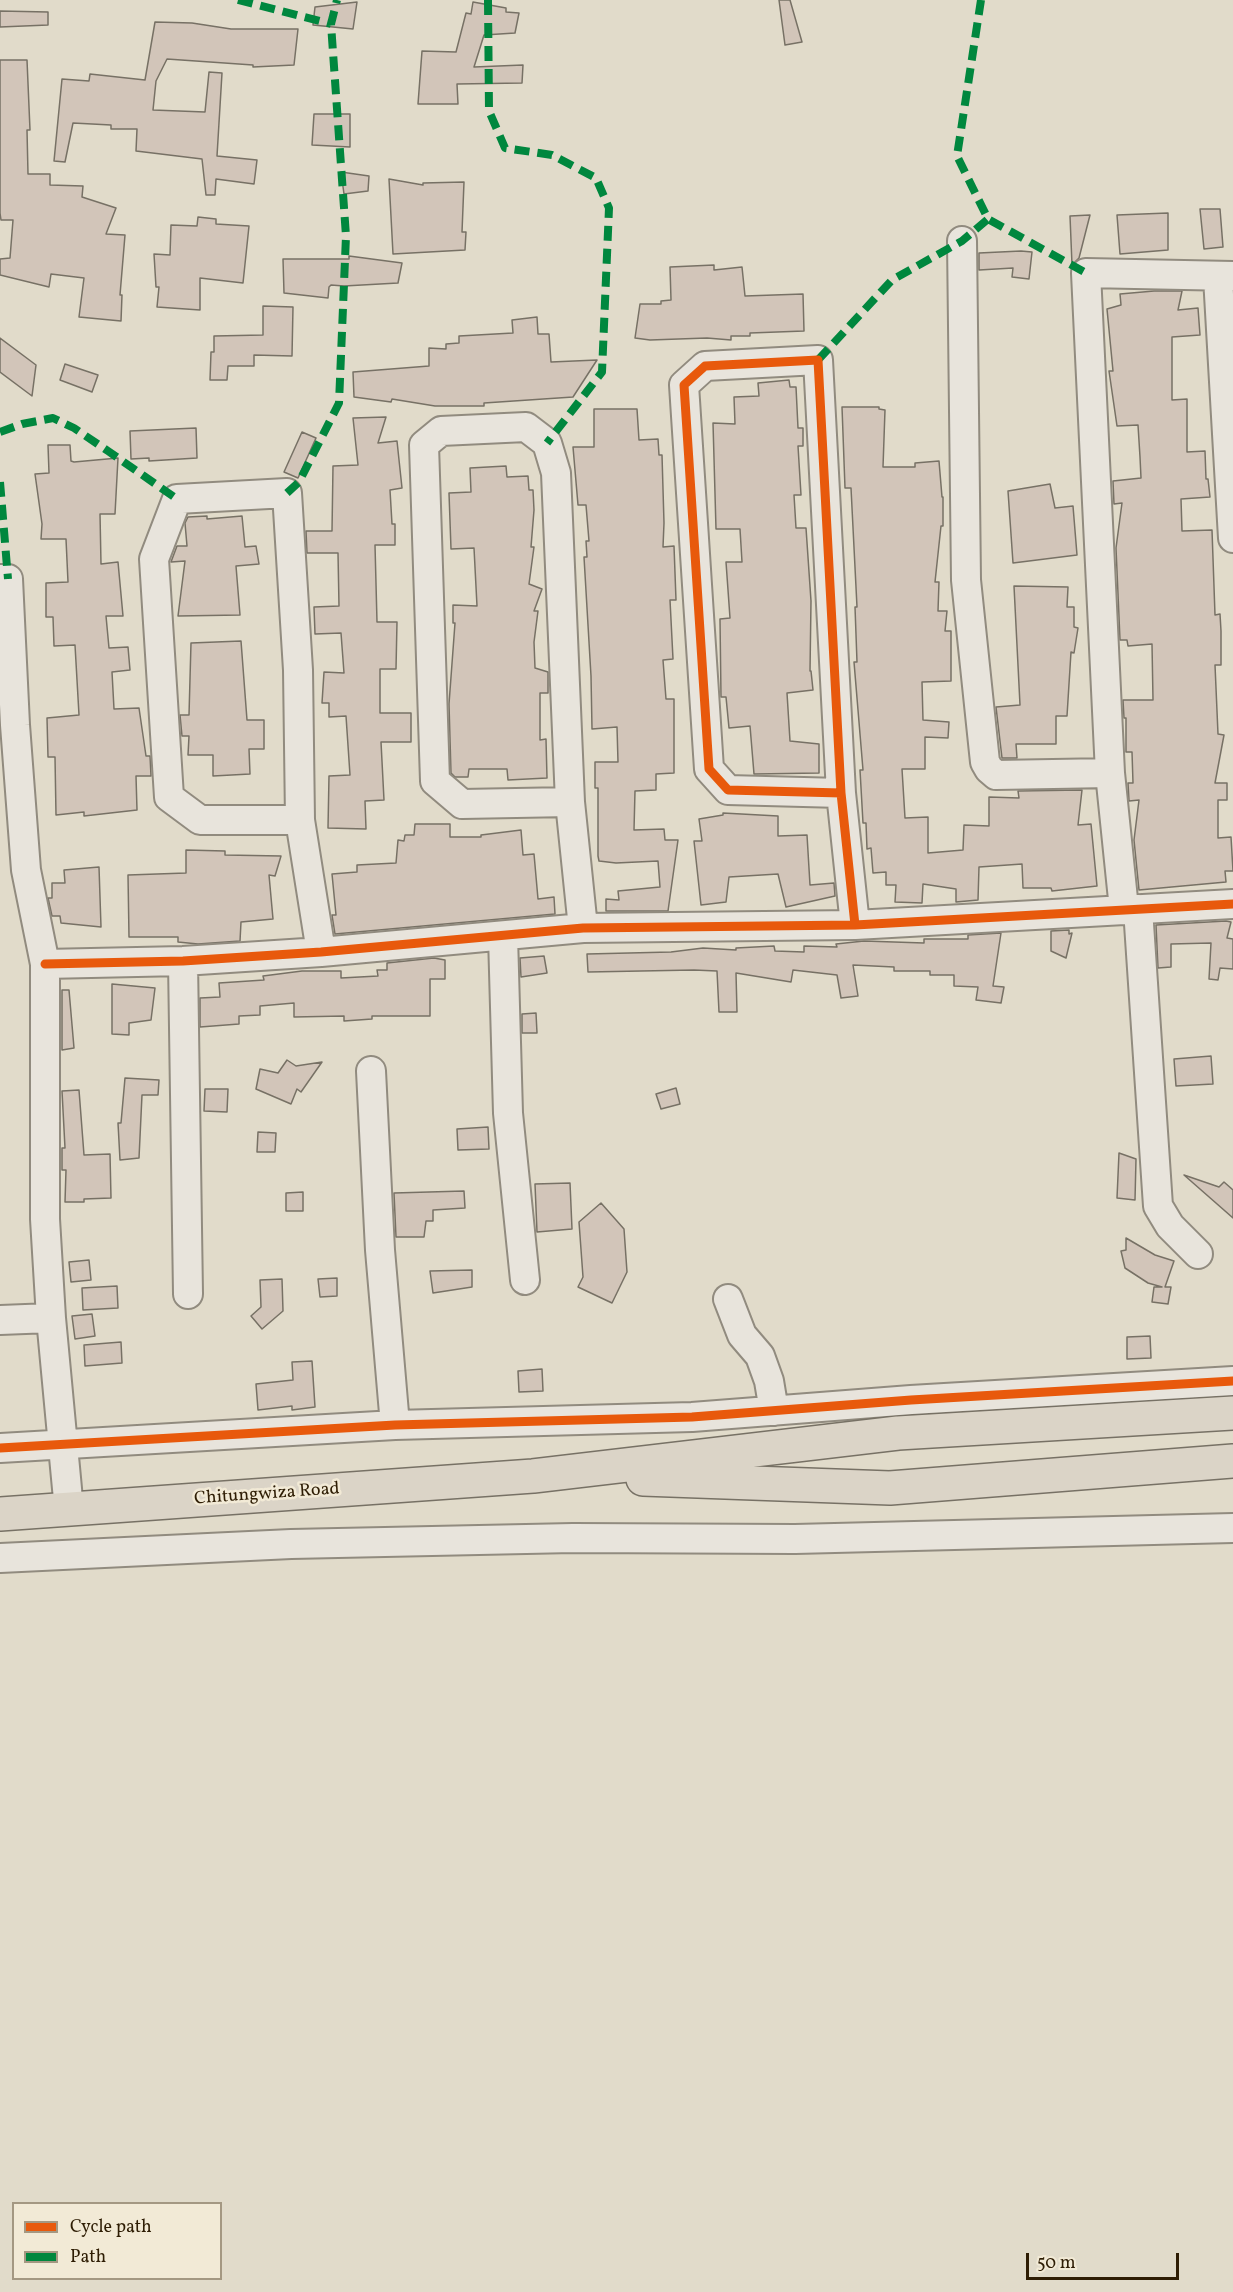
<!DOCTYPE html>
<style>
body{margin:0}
#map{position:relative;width:1233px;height:2292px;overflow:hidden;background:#e1dbca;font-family:Vollkorn,serif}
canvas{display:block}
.legend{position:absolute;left:12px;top:2202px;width:210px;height:78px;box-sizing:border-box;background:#f2ead6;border:2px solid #a49882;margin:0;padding:8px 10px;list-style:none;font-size:18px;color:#2e1d04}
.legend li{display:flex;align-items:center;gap:12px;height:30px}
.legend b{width:30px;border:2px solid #a49882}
.scale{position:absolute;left:1026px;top:2253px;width:153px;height:27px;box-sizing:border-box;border:3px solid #2e1d04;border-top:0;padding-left:8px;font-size:18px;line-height:21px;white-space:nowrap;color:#2e1d04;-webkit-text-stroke:4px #f2ead6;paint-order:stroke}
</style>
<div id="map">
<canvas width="1233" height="2292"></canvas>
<ul class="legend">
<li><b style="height:8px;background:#e8590c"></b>Cycle path</li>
<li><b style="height:8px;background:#00873e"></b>Path</li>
</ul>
<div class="scale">50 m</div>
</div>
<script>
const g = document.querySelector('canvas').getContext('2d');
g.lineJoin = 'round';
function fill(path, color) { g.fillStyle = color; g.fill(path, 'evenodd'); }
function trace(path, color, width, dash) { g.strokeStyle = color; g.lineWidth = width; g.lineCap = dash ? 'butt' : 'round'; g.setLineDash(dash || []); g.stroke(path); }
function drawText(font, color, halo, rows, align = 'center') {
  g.font = font + ' Vollkorn,serif'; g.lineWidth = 5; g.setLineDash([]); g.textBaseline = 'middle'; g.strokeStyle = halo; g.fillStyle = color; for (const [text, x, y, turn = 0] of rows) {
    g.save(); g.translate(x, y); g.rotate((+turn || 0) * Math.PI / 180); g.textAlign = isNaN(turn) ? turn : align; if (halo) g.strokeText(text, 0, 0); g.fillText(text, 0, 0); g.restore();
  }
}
const building = new Path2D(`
 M 779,0 L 790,0 L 802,42 L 785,45 Z
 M 357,2 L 353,29 L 313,25 L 315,7 Z
 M 473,2 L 506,8 L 506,12 L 519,13 L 515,33 L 484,35 L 474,67 L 523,65 L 522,83 L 457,84 L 458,104 L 418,104 L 422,51 L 456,52 L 466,13 L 471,14 Z
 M 0,11 L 48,12 L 48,25 L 0,27 Z
 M 155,22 L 192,23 L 231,29 L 298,29 L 294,65 L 253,67 L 253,65 L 167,59 L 156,81 L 153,110 L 205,112 L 209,72 L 222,73 L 217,156 L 257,160 L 254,184 L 216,179 L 215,195 L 206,195 L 202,159 L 136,151 L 137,129 L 111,129 L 111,125 L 73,123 L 65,162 L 54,161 L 62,79 L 89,81 L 90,74 L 145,80 Z
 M 0,60 L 27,60 L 30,130 L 27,130 L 28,174 L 50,174 L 50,185 L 83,186 L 82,197 L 116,208 L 106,234 L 125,235 L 120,295 L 122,295 L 121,321 L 79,317 L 84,278 L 51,274 L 49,287 L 0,275 L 0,259 L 10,258 L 13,220 L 1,220 L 0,213 Z
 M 314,114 L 350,114 L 350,147 L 312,145 Z
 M 341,172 L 369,176 L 368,191 L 344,194 Z
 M 389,179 L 423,185 L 423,183 L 464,182 L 462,232 L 466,232 L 465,250 L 393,254 Z
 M 1200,209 L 1220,209 L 1223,247 L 1204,249 Z
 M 1168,213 L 1168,250 L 1120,254 L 1117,215 Z
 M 1090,215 L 1079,258 L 1072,265 L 1070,216 Z
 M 198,217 L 216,219 L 216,224 L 249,226 L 243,283 L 200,278 L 200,310 L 157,307 L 159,287 L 156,287 L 154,254 L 170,255 L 171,225 L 197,226 Z
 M 1021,251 L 1032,252 L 1029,279 L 1012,277 L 1013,268 L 979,270 L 979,253 Z
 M 349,256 L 402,263 L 398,283 L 344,286 L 331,285 L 329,287 L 328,298 L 284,293 L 283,259 L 349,259 Z
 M 714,265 L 714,270 L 742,267 L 745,296 L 803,294 L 804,331 L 750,333 L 750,336 L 731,336 L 731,340 L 707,338 L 650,340 L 635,338 L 640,304 L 661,304 L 661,301 L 671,300 L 670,267 Z
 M 1154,291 L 1182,291 L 1178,310 L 1198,308 L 1200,335 L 1172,337 L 1172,400 L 1187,399 L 1187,452 L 1205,451 L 1206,479 L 1208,479 L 1210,497 L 1181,499 L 1182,531 L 1212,530 L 1215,615 L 1220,614 L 1221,631 L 1221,665 L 1215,665 L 1218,734 L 1224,735 L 1215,783 L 1227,783 L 1227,800 L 1218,800 L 1218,838 L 1231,837 L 1233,871 L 1225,871 L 1226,882 L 1139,890 L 1134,840 L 1139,800 L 1129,801 L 1128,783 L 1133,783 L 1132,752 L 1126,752 L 1126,718 L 1124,718 L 1123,700 L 1153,700 L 1152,644 L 1128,646 L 1127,640 L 1120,640 L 1116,548 L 1122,503 L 1114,504 L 1113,481 L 1141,478 L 1140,457 L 1138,425 L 1117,426 L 1109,371 L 1113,371 L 1107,309 L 1121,305 L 1120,294 Z
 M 263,306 L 293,307 L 292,356 L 254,355 L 254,366 L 228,366 L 227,380 L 210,380 L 211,352 L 214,352 L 214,336 L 263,335 Z
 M 537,317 L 538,334 L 549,334 L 551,362 L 597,360 L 573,397 L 484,403 L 484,406 L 435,406 L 392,399 L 391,402 L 354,397 L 353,372 L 429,366 L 429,348 L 446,349 L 446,344 L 459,343 L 459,336 L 513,333 L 512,320 Z
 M 0,338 L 36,365 L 32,396 L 0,372 Z
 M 65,364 L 98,375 L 92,392 L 60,380 Z
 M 789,380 L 790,387 L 796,387 L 798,428 L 803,428 L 803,446 L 798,446 L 801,495 L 794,495 L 796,528 L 806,528 L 811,601 L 810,671 L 811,671 L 813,690 L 787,693 L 790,741 L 819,744 L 819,773 L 754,774 L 750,726 L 729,728 L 726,697 L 721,697 L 720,619 L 730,618 L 726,562 L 742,562 L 740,529 L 716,529 L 713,423 L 735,424 L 734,397 L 759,396 L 758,383 Z
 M 842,407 L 879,407 L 879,409 L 885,410 L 883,467 L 915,467 L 915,463 L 939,461 L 942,497 L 943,497 L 943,526 L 941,526 L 935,582 L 939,582 L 938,611 L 947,611 L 945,631 L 951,631 L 951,681 L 922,682 L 923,720 L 949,722 L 948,738 L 925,737 L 925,769 L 902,769 L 905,818 L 928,817 L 928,853 L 963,850 L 964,825 L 989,826 L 989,797 L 1019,798 L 1018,791 L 1082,790 L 1078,825 L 1091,824 L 1097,886 L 1052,891 L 1051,888 L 1023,888 L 1022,864 L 979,867 L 978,900 L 956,902 L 956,889 L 923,884 L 922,903 L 895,902 L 896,885 L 886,885 L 886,872 L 873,873 L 871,848 L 867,849 L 866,823 L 863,823 L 860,770 L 863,770 L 854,662 L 857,662 L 855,607 L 857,607 L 851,488 L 845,488 Z
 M 594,409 L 637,409 L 639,440 L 658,439 L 659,455 L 662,455 L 664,523 L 663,547 L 674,546 L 676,600 L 670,600 L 673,659 L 663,660 L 666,699 L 674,699 L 674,773 L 656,774 L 656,790 L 635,791 L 634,830 L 664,829 L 665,840 L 678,840 L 668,911 L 606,911 L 606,899 L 619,900 L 618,891 L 660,887 L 658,861 L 616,863 L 599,861 L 598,856 L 598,788 L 595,788 L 595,762 L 618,762 L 617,727 L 592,729 L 591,676 L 584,557 L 587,557 L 586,541 L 589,541 L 586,505 L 578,505 L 573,447 L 594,447 Z
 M 386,417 L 378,443 L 397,441 L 402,488 L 390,490 L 392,524 L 395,524 L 395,545 L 375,545 L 377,622 L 397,622 L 396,669 L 380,669 L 380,713 L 411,713 L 411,742 L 381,742 L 384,800 L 365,801 L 366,829 L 328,828 L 329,776 L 350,775 L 346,716 L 329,717 L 329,703 L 322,703 L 324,672 L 344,673 L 341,633 L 315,634 L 314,607 L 339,606 L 338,553 L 307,553 L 306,531 L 332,531 L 333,466 L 358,465 L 353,418 Z
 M 196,428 L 197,458 L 149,461 L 149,458 L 131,459 L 130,431 Z
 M 302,432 L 316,438 L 298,478 L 284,472 Z
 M 48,445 L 70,445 L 71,461 L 74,462 L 118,458 L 115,514 L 100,514 L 101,564 L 118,562 L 123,616 L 106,616 L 109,648 L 128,647 L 130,670 L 112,672 L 114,709 L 139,708 L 146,756 L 150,756 L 151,776 L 136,776 L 137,810 L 84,816 L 84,812 L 56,815 L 55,757 L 48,757 L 47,718 L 79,715 L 75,645 L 54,646 L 53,617 L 46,617 L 46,583 L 68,582 L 66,539 L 41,539 L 42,524 L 35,474 L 49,473 Z
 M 506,466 L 507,477 L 528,476 L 529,490 L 533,490 L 534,510 L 531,547 L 534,547 L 529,584 L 542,589 L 534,611 L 538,611 L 534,642 L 535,668 L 548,672 L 548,693 L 540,693 L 540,740 L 546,739 L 547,778 L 508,780 L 507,769 L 469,769 L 468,777 L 455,777 L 451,773 L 449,704 L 455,623 L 453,623 L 453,605 L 477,606 L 474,548 L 451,549 L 449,493 L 471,492 L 470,468 Z
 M 1050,484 L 1055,508 L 1073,506 L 1077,555 L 1013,563 L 1008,491 Z
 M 207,516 L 207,519 L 242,516 L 245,547 L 256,546 L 259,564 L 236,566 L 240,615 L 178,616 L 185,561 L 171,562 L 177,546 L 187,546 L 185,523 L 188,517 Z
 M 1014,586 L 1068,587 L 1067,607 L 1074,607 L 1074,627 L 1078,628 L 1074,653 L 1071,652 L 1067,716 L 1056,716 L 1056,744 L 1016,744 L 1017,758 L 1002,758 L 996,707 L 1020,705 Z
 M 241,641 L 247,720 L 264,720 L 264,749 L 249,749 L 250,774 L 213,776 L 213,755 L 188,755 L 189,736 L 182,736 L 180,715 L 189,715 L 191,643 Z
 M 723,813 L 778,816 L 778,836 L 807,835 L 810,885 L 834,883 L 835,896 L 786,907 L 778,874 L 729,877 L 726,902 L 701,905 L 694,841 L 702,841 L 699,819 L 723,815 Z
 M 415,824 L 450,824 L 450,837 L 481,837 L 481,835 L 521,830 L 523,855 L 534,854 L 538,899 L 554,897 L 555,914 L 335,934 L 332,915 L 336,915 L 332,874 L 357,872 L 357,865 L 396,863 L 398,840 L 404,841 L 405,835 L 414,835 Z
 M 186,850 L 225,851 L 225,855 L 281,856 L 275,876 L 269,875 L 273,919 L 241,922 L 240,941 L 198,944 L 178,942 L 178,937 L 129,937 L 128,875 L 186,873 Z
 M 99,867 L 101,927 L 61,923 L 60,916 L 52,916 L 48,898 L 52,898 L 52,883 L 65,883 L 64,870 Z
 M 1226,921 L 1231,922 L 1227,938 L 1233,939 L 1233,969 L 1220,968 L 1218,980 L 1209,979 L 1211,943 L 1171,944 L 1171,967 L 1158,968 L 1156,925 Z
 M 1069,930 L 1069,934 L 1072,933 L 1066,958 L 1051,951 L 1051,931 Z
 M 1001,933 L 993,986 L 1004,987 L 1001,1003 L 976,1000 L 978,987 L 954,986 L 954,975 L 930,975 L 930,971 L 894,971 L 894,967 L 853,965 L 858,996 L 841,998 L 837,975 L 793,970 L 791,982 L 736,973 L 737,1012 L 719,1012 L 717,971 L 694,970 L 588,972 L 587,954 L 671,952 L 703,948 L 736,950 L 736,948 L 774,946 L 775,951 L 804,952 L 804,946 L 837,947 L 836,944 L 864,941 L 924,943 L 924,939 L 968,939 L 968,935 Z
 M 544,956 L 547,973 L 521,977 L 520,958 Z
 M 434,958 L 445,960 L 445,979 L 430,979 L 430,1016 L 372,1016 L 372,1019 L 344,1021 L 344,1016 L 294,1017 L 294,1003 L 260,1006 L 260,1015 L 239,1016 L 239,1024 L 200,1027 L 200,998 L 220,997 L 219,983 L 264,980 L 263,976 L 302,971 L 341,971 L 341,978 L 378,976 L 377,970 L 387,970 L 387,963 Z
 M 112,984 L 155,988 L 151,1020 L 129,1023 L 129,1035 L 112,1034 Z
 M 62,990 L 69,990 L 74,1048 L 62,1050 Z
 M 536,1013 L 537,1033 L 522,1033 L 522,1014 Z
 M 1211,1056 L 1213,1084 L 1176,1086 L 1174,1059 Z
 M 287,1060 L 296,1066 L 322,1062 L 301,1092 L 297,1089 L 291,1104 L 256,1089 L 260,1069 L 278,1073 Z
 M 125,1078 L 159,1080 L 158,1095 L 142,1095 L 139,1158 L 120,1160 L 118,1123 L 121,1123 Z
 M 676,1088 L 680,1104 L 661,1109 L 656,1094 Z
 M 205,1089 L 228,1089 L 227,1112 L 204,1111 Z
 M 79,1090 L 84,1155 L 110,1154 L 111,1198 L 84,1199 L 84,1202 L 65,1202 L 66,1170 L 62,1170 L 62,1148 L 65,1148 L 62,1091 Z
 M 488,1127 L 489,1149 L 458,1150 L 457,1129 Z
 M 258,1132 L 276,1133 L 275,1152 L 257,1152 Z
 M 1119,1153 L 1136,1159 L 1135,1200 L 1117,1198 Z
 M 1184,1175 L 1219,1187 L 1224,1182 L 1233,1190 L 1233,1218 Z
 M 570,1183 L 572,1229 L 537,1232 L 535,1184 Z
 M 464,1191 L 465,1208 L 433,1210 L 433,1221 L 426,1221 L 424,1237 L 396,1237 L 394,1193 Z
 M 303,1192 L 303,1211 L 286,1211 L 286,1193 Z
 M 601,1203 L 624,1229 L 627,1272 L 612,1303 L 578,1287 L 583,1277 L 579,1222 Z
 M 1126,1238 L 1155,1255 L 1174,1261 L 1165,1287 L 1171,1287 L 1168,1304 L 1152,1302 L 1154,1287 L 1162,1287 L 1148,1283 L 1125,1268 L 1121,1251 L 1126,1250 Z
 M 89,1260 L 91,1280 L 71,1282 L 69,1262 Z
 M 472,1270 L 472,1287 L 433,1293 L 430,1271 Z
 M 337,1278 L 337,1296 L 320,1297 L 318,1279 Z
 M 282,1279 L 283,1311 L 262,1329 L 251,1316 L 261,1307 L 260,1280 Z
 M 117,1286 L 118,1308 L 83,1310 L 82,1288 Z
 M 92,1314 L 95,1336 L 75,1339 L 72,1316 Z
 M 1150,1336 L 1151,1358 L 1127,1359 L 1127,1337 Z
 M 121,1342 L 122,1363 L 85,1366 L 84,1345 Z
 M 312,1361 L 315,1407 L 292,1410 L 292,1406 L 258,1410 L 256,1384 L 293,1380 L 292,1362 Z
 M 542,1369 L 543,1391 L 519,1392 L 518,1371 Z`);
fill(building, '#d2c5b9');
trace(building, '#777165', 1.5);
const minor = new Path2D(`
 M 962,241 L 966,580 L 985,762 L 989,769 L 996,775 L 1110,773
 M 1218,277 L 1233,538
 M 0,579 L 8,579 L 15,725 L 26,870 L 45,964 L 45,1219 L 51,1318 L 69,1510
 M 841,793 L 728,790 L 709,769 L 684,385 L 705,366 L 818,360 L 841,793 L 855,925
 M 570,802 L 462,804 L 435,781 L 424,445 L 441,431 L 526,427 L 547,443 L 556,473 L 570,802 L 583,928
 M 300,820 L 200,820 L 169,797 L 154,559 L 177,499 L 287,493 L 298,670 L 300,820 L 321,952
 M 1124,909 L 1110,773 L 1086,273 L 1233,276
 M 1138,909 L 1158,1206 L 1170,1226 L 1198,1254
 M 503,936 L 508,1113 L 525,1280
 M 183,961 L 188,1294
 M 45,964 L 183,961 L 321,952 L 583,928 L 855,925 L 1233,904
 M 371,1071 L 380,1250 L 395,1425
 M 728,1299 L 742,1335 L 760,1356 L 769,1381 L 774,1411
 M 0,1320 L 51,1318
 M 0,1448 L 395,1425 L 692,1417 L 911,1400 L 1233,1381
 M 0,1558 L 291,1544 L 573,1538 L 795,1539 L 1233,1528`);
const major = new Path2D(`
 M 643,1479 L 890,1488 L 1233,1461
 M 0,1514 L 533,1476 L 898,1433 L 1233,1413`);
trace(minor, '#918b7f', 32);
trace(major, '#777165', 36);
trace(minor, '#e8e4dc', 28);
trace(major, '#dbd4c7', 33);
trace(new Path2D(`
 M 238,0 L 331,24
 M 488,0 L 489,111 L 505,148 L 552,155 L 596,178 L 609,208 L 602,372 L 547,443
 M 981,0 L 957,156 L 988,219 L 1086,273
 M 818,360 L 892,280 L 962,241 L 988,219
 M 0,432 L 22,424 L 53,418 L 74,428 L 108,451 L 177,499
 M 0,482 L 8,579
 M 287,493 L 299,482 L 339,403 L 346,236 L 331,24 L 337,0`), '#00873e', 8, [15, 8]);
trace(new Path2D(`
 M 841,793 L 728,790 L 709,769 L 684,385 L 705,366 L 818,360 L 841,793 L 855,925
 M 45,964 L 183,961 L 321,952 L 583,928 L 855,925 L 1233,904
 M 0,1448 L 395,1425 L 692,1417 L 911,1400 L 1233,1381`), '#e8590c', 9);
drawText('18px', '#2e1d04', '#f2ead6', [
 ["Chitungwiza Road",267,1495,-4]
]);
</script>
